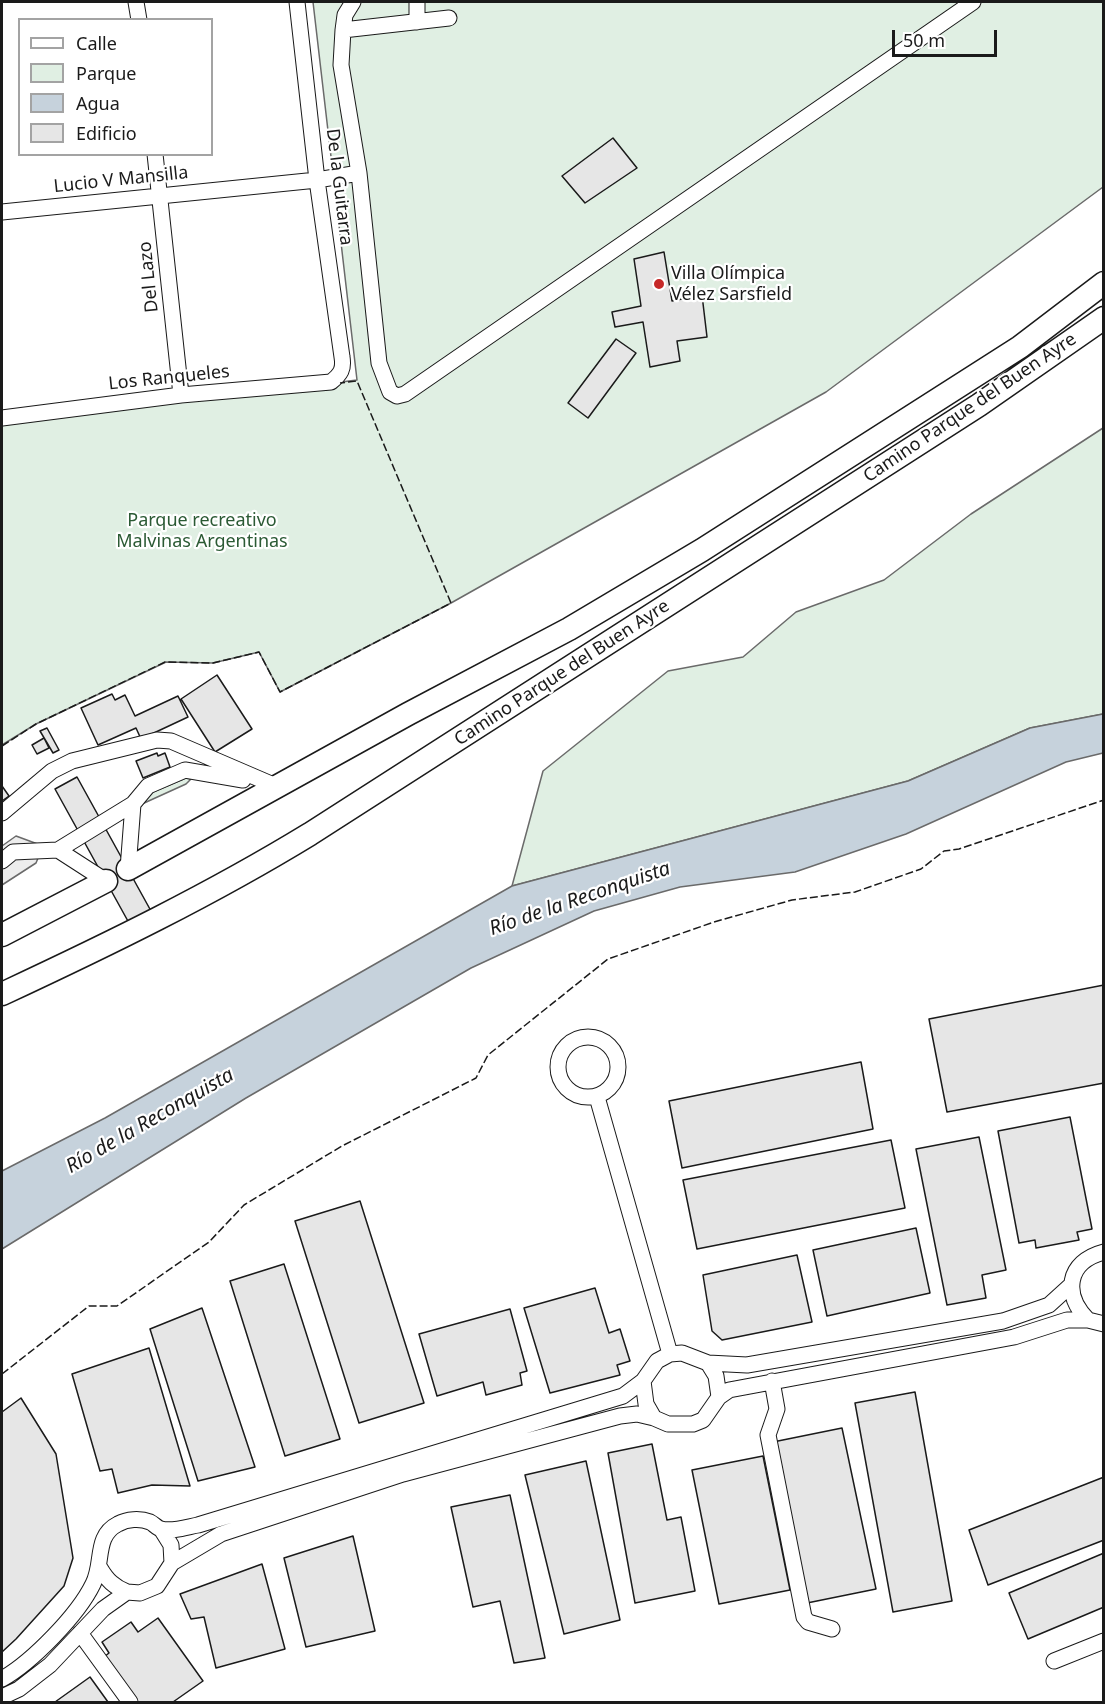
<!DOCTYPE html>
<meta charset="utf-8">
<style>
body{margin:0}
#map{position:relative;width:1105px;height:1704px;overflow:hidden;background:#fff;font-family:"Noto Sans",sans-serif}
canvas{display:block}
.frame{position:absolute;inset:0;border:3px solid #1a1a1a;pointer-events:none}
.legend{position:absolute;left:18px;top:18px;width:195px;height:138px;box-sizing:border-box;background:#fff;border:2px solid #a3a3a3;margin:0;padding:8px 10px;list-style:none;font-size:18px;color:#1a1a1a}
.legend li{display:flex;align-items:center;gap:12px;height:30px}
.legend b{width:30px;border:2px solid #a3a3a3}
.scale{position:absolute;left:892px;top:30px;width:105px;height:27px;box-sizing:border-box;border:3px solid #1a1a1a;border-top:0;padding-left:8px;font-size:18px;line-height:21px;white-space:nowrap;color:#1a1a1a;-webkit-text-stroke:4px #fff;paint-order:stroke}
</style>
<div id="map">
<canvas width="1105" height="1704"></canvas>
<div class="frame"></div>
<ul class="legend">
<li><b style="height:8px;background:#fff"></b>Calle</li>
<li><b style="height:16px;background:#e0efe3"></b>Parque</li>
<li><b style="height:16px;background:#c6d2dc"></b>Agua</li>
<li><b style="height:16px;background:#e6e6e6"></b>Edificio</li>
</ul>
<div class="scale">50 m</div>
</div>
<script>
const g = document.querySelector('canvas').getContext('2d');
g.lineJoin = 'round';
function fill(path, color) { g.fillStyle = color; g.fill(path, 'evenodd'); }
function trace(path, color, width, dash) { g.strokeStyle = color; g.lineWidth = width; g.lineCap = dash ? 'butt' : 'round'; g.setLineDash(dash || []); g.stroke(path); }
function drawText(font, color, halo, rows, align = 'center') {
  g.font = font + ' "Noto Sans",sans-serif'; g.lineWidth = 4.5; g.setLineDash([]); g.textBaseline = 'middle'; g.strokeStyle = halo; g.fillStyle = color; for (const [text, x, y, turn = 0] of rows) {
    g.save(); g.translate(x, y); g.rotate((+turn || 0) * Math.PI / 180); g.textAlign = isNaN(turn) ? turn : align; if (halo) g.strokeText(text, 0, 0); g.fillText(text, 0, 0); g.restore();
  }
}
const green = new Path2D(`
 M 313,2 L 1103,2 L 1103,187 L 826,392 L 451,603 L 280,692 L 259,652 L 213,663 L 166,662 L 36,724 L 2,745 L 2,424 L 357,380 Z
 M 1103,428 L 1103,714 L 1030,728 L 908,781 L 512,886 L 543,771 L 668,671 L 743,657 L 796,612 L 884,580 L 971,514 Z
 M 186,778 L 191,779 L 186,784 L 142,804 L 146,795 Z`);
fill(green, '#e0efe3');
trace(green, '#6a6a6a', 1.5);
const parking = new Path2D(`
 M 16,836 L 43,846 L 36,863 L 2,885 L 2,846 Z`);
fill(parking, '#ededed');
trace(parking, '#6a6a6a', 1.5);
const water = new Path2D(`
 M 1103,714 L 1103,753 L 1066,762 L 906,834 L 795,872 L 680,887 L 594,911 L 471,968 L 246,1098 L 2,1249 L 2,1171 L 105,1118 L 512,886 L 908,781 L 1030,728 Z`);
fill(water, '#c6d2dc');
trace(water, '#6a6a6a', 1.5);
const building = new Path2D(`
 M 613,138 L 637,168 L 585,203 L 562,176 Z
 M 664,252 L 672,301 L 702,295 L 707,337 L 677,341 L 680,361 L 650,367 L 643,322 L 615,327 L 612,312 L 641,306 L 634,259 Z
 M 616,339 L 636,353 L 588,418 L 568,403 Z
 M 217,675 L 252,729 L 215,752 L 181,699 Z
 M 112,694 L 115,700 L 125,695 L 135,716 L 178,696 L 188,717 L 141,739 L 136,728 L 98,745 L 81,708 Z
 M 47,728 L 59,750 L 53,753 L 40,731 Z
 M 44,738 L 49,748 L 37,754 L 32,745 Z
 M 157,753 L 158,756 L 165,753 L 170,767 L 143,778 L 136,761 Z
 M 77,777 L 151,911 L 129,923 L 55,789 Z
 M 2,786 L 9,796 L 2,801 Z
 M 1104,985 L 1104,1083 L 947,1112 L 929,1019 Z
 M 861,1062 L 873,1129 L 682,1168 L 669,1101 Z
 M 1070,1117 L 1092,1229 L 1077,1232 L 1079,1240 L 1036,1248 L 1035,1240 L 1019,1243 L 998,1131 Z
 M 979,1137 L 1006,1270 L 982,1275 L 986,1298 L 947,1305 L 916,1149 Z
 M 891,1140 L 905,1208 L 697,1249 L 683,1180 Z
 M 360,1201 L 424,1403 L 359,1423 L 295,1221 Z
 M 916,1228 L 930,1293 L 827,1316 L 813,1250 Z
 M 797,1255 L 812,1322 L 722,1340 L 712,1331 L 703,1275 Z
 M 284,1264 L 340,1439 L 285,1456 L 230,1281 Z
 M 595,1288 L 609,1333 L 620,1329 L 630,1361 L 617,1365 L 620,1375 L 550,1393 L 524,1308 Z
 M 202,1308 L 255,1467 L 198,1481 L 150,1329 Z
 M 510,1309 L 527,1371 L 520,1373 L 522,1385 L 486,1395 L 483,1382 L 437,1396 L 419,1334 Z
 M 149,1348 L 190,1486 L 152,1485 L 118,1493 L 112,1469 L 100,1471 L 72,1374 Z
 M 915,1392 L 952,1601 L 893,1612 L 855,1403 Z
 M 21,1398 L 56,1454 L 73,1558 L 64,1586 L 16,1639 L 2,1652 L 2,1412 Z
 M 842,1428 L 876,1589 L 807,1603 L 773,1442 Z
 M 652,1444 L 667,1520 L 681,1517 L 695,1591 L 635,1603 L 608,1453 Z
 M 763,1456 L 790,1590 L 719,1604 L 692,1470 Z
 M 586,1461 L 620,1620 L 564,1634 L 525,1475 Z
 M 1104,1477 L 1104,1540 L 988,1585 L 969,1530 Z
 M 510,1495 L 545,1658 L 514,1663 L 500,1601 L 473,1607 L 451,1507 Z
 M 353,1536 L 375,1631 L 306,1647 L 284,1558 Z
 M 1104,1553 L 1104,1607 L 1028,1639 L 1009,1593 Z
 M 262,1564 L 285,1649 L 216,1668 L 204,1617 L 191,1619 L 180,1594 Z
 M 158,1618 L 203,1681 L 173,1702 L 137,1702 L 104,1657 L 109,1653 L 102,1642 L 131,1622 L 138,1632 Z
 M 90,1677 L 108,1702 L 55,1702 Z`);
fill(building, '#e6e6e6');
trace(building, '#1a1a1a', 1.5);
const minor = new Path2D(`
 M 136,2 L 139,20
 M 417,2 L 417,22
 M 343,30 L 345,15 L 353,2
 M 155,154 L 181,395
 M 359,173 L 341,65 L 343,30 L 449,18
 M 2,212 L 317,180 L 359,173 L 379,363 L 390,392 L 397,396 L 405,394 L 973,2
 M 2,418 L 181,395 L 331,382 C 341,374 344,369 342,357 L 317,180 L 297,2
 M 2,813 L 52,771 L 72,761 L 157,740 L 171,741 L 278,787
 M 58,850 L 133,804
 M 2,861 L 13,852 L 58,850 L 106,881
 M 128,869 L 133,804 L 148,786 L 185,770 L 243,780
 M558 1067a30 30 0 1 1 60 0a30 30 0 1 1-60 0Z
 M 597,1097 L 670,1354
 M 1088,1320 C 1063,1295 1066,1262 1104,1252
 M 708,1363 L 716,1376 L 719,1397
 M 643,1381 L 646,1404 L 654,1418
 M 772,1381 L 777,1409 L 768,1435 L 804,1617 L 808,1622 L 832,1629
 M 161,1529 L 171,1545 L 172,1563
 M 100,1568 C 107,1580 114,1587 127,1592
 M 80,1633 L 130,1702
 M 1054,1661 L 1104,1641
 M 2,1679 C 32,1662 78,1615 93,1584 C 104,1563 94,1536 118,1524 C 127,1519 140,1518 150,1522 C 154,1524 157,1528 161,1529 C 172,1532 187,1527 198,1525 L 623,1396 L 643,1381 L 657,1361 L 670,1354 L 682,1353 L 708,1363 L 747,1365 L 1003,1321 L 1049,1305 L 1071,1285
 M 2,1697 L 19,1689 L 50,1665 L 103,1609 L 127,1592 L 140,1593 L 157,1586 L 172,1563 L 221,1534 L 403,1474 L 620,1416 L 637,1414 L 654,1418 L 668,1424 L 693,1424 L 703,1420 L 719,1397 L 729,1390 L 1014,1337 L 1067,1320 L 1088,1320 L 1104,1324`);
const highway = new Path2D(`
 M 128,869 L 408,714 L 569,629 L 702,550 L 1020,347 L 1104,283
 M 2,935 L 106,881
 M 2,994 C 107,945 210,895 310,834 L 979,405 L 1104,318`);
trace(minor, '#1a1a1a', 17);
trace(highway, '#1a1a1a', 25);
trace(minor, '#fff', 15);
trace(highway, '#fff', 22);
trace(new Path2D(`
 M 2,746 L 36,724 L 165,662 L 213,663 L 259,652 L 280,692 L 451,603 L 357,381 L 340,383
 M 2,1374 L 89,1306 L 117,1306 L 209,1242 L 244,1205 L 342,1146 L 476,1078 L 488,1055 L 608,959 L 714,922 L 792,900 L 855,892 L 921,869 L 944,851 L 959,849 L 1104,800`), '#1a1a1a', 1.5, [8, 3]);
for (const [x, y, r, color] of [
 [659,284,6,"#c62828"]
]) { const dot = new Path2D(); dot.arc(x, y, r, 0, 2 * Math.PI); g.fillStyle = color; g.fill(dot); trace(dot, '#fff', 2); }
drawText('18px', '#1a1a1a', '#fff', [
 ["Lucio V Mansilla",121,180,-6],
 ["De la Guitarra",339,187,83],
 ["Del Lazo",149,277,-96],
 ["Los Ranqueles",169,378,-6],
 ["Camino Parque del Buen Ayre",970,408,-34],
 ["Camino Parque del Buen Ayre",562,673,-33]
]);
drawText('18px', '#1a1a1a', '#fff', [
 ["Villa Olímpica",671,274],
 ["Vélez Sarsfield",671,295]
], 'left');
drawText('18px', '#2b5a34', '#fff', [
 ["Parque recreativo",202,521],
 ["Malvinas Argentinas",202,542]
]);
drawText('italic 20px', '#1a1a1a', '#fff', [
 ["Río de la Reconquista",580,899,-19],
 ["Río de la Reconquista",150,1121,-30]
]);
</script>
